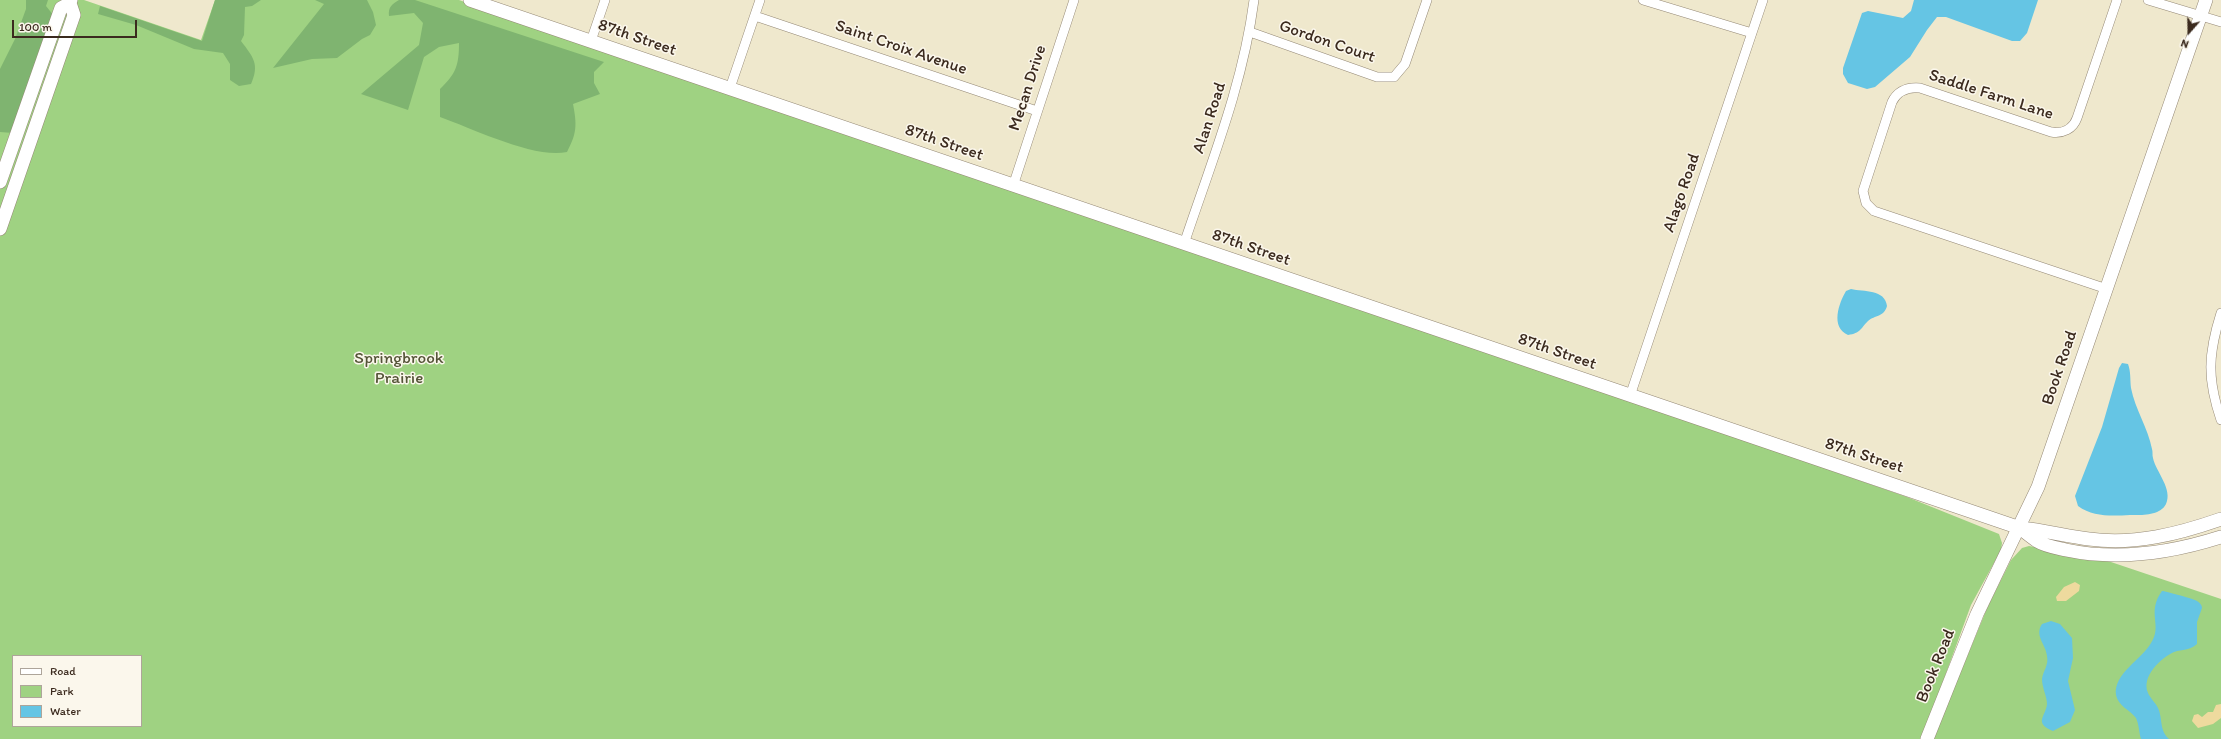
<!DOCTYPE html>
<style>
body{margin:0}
#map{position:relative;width:2221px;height:739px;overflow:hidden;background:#efe8cd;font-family:Itim,sans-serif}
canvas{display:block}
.legend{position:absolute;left:12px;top:655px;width:130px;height:72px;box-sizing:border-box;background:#fbf7ec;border:1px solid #aea59a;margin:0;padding:5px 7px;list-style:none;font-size:12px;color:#3b2a1e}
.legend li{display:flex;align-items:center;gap:8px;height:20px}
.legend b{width:20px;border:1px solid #aea59a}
.north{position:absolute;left:2169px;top:12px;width:40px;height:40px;-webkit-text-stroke:3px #fbf7ec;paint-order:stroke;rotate:200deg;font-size:11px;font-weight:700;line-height:16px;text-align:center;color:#3b2a1e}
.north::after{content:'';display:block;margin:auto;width:14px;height:18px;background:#3b2a1e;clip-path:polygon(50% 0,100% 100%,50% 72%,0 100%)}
.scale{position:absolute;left:12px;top:20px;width:125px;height:18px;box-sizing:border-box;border:2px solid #3b2a1e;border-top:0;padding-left:5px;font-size:12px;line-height:14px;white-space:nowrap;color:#3b2a1e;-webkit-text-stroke:3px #fbf7ec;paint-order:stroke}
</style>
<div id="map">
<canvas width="2221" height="739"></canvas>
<ul class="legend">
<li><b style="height:5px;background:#fff"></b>Road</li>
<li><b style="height:11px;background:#9fd282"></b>Park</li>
<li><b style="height:11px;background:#65c5e4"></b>Water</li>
</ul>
<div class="north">N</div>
<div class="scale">100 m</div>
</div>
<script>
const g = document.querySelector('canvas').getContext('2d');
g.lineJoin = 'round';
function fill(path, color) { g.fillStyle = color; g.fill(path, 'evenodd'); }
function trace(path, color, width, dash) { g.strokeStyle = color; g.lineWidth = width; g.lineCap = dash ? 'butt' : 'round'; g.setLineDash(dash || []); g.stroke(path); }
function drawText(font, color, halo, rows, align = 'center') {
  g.font = font + ' Itim,sans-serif'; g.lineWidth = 3; g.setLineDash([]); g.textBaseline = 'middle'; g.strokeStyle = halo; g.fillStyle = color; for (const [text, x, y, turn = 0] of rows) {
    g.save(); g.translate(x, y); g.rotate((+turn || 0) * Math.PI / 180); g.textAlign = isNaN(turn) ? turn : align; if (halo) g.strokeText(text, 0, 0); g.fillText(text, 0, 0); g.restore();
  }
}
fill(new Path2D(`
 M 0,0 L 84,0 L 201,40 L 215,0 L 459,0 L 1069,205 L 1907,497 L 1999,534 L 2002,543 L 2001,550 L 1971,605 L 1922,739 L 0,739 ZM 13,656 L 141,656 L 141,726 L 13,726 Z
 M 2029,546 L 2102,559 L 2221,599 L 2221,739 L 1933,739 L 1988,606 L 2011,560 L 2022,548 Z`), '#9fd282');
fill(new Path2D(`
 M 26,0 L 48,0 L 46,6 L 54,16 L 13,133 L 0,132 L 0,69 L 15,39 L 26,9 Z
 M 215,0 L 261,0 L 252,6 L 245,7 L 244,35 L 241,41 C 253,57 260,64 251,84 L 239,86 L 230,80 L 230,64 L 223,53 L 194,49 L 136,25 L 98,14 L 100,6 L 202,41 Z
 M 315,0 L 367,0 L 373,12 L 376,25 L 370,35 L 362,39 L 337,58 L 312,59 L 273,68 L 324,4 Z
 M 399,0 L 415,0 L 604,62 L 594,72 L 594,83 L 600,94 L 573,104 C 577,125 577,133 567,152 C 534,159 474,129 440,117 L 440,89 C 456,74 459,65 459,43 L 439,47 L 424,57 L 408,110 L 361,94 L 419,45 L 423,23 L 414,13 L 389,16 C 388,7 392,4 399,0 Z`), '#7fb470');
fill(new Path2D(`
 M 2075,582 L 2080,585 L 2079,591 L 2066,601 L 2057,601 L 2056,597 L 2064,587 Z
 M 2221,704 L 2221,718 L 2213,724 L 2198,728 L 2192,721 L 2194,715 L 2198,714 L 2202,717 L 2208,712 L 2213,712 L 2216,705 Z`), '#eeda9e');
fill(new Path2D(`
 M 1914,0 L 2038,0 L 2027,33 L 2020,41 L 2012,41 L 1946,17 L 1937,17 L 1927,30 L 1910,57 L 1875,87 L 1867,89 L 1848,83 L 1843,74 L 1843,68 L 1862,13 L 1868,11 L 1903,18 L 1911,11 Z
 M 1851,289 C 1864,292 1885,289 1887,306 C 1884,317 1875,315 1868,321 C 1860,329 1861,333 1848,335 C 1830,327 1839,303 1846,291 Z
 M 2122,363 L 2128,364 C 2131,372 2130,380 2131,388 C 2135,409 2148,428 2152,449 C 2153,452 2152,455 2153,458 C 2156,472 2173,489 2166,504 C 2160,516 2142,515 2130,515 C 2111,516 2093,517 2078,506 L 2075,496 L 2102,427 L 2119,368 Z
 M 2162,591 C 2165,591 2194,599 2197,601 C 2200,603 2202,605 2202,608 L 2197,622 L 2197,644 C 2189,651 2183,649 2174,652 C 2161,658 2141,676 2148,693 C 2150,698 2155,702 2158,708 C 2163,719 2159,730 2169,739 L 2141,739 C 2139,733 2139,724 2136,718 C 2130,710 2118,706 2116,695 C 2113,674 2142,659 2151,643 C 2163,625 2146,613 2162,591 Z
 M 2051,621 L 2060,624 L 2072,638 L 2073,658 L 2068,681 L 2075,710 L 2070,722 L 2053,731 C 2033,723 2046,716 2047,704 C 2047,696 2042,688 2042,679 C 2043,671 2049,665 2047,656 C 2046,644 2034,636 2042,624 Z`), '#65c5e4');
const street = new Path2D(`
 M 1643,0 L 1752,33
 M 2148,0 L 2221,22
 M 755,16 L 1037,111
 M 1250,32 L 1377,77 L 1394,77 L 1405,64 L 1427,0
 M 591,41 L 605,0
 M 730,88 L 760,0
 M 1013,186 L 1074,0
 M 1184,244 C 1211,163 1243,85 1254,0
 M 2107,289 L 1874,211 L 1866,203 L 1863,191 L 1892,102 C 1898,90 1908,87 1920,88 L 2051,132 C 2063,134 2073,129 2077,118 L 2117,0
 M 2221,313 C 2208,354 2207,379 2221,420
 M 1630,396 L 1763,0`);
const secondary = new Path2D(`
 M 470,0 L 2020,528 C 2043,530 2066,536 2089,539 C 2135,545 2178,534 2221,519
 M 0,182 L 61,8 L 70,3
 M 0,229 L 74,15 L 70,3 L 71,0
 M 2020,528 C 2025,532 2031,537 2037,541 C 2045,546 2057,548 2066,550 C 2118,561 2171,553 2221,537
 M 1927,739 L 1977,614 L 2038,487 L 2206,0`);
trace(street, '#958976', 10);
trace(secondary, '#958976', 14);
trace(street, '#fff', 9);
trace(secondary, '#fff', 13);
drawText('17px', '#3b2a1e', '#fbf7ec', [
 ["87th Street",637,38,19],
 ["Gordon Court",1327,42,19],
 ["Saint Croix Avenue",901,48,19],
 ["Mecan Drive",1028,88,-72],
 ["Saddle Farm Lane",1991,95,18],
 ["Alan Road",1210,118,-72],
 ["87th Street",944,143,19],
 ["Alago Road",1682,193,-71],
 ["87th Street",1251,248,19],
 ["87th Street",1557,352,19],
 ["Book Road",2060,368,-71],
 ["87th Street",1864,456,18],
 ["Book Road",1936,666,-68]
]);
drawText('17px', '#545437', '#fbf7ec', [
 ["Springbrook",399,359],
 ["Prairie",399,379]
]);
</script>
